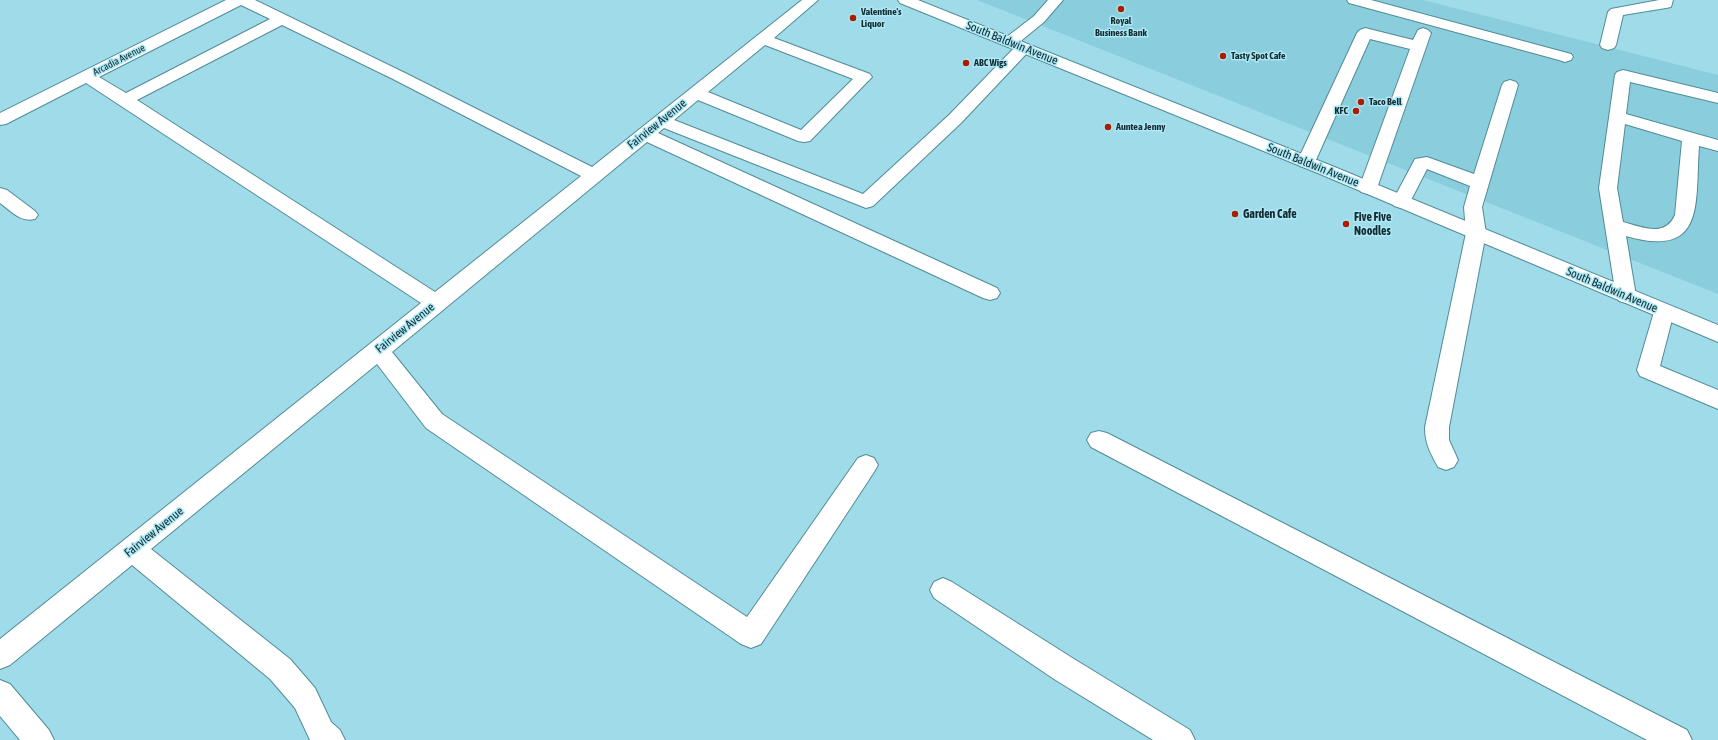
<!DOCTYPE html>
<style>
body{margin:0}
canvas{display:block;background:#9fdbe8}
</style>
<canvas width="1718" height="740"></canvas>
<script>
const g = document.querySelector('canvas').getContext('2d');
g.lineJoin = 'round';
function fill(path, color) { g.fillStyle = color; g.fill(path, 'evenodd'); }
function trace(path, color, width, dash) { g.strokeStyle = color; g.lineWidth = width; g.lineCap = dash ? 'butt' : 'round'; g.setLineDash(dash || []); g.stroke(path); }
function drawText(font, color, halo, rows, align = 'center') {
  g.font = font + ' "Asap Condensed",sans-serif'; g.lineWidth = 3; g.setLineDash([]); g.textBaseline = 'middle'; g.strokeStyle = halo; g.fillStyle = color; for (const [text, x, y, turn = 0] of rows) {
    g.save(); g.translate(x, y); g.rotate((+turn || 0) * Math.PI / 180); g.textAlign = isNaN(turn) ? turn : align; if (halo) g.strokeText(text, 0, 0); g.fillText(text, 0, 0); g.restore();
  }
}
fill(new Path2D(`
 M 977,0 L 1423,0 L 1718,75 L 1718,294 Z`), '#8acedd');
const minor = new Path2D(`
 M 226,0 L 255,0 L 405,73 L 592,167 L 802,0 L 818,0 L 774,38 L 870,74 L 872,77 L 810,141 L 804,142 L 798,141 L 698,100 L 674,120 L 863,194 L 949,115 L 1017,45 L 1023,43 L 1029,45 L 1031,48 L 1029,51 L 961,123 L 873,206 L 866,208 L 664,128 L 658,133 L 997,288 L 1000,293 L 997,298 L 990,300 L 983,298 L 647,142 L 392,352 L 442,414 L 747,617 L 858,458 L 866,455 L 874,458 L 878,465 L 874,472 L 761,644 L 751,648 L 741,644 L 426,428 L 377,364 L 151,549 L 290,659 L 315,688 L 331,722 L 340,730 L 345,740 L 310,740 L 295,708 L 270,679 L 132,565 L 10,665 L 0,669 L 0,639 L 421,303 L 86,83 L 6,124 L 0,125 L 0,113 ZM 241,5 L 270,19 L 126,93 L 99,77 ZM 282,25 L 393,79 L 581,176 L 435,292 L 137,100 ZM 765,45 L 853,79 L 801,130 L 708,92 Z
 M 1048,0 L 1063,0 L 1044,22 L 1016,45 L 1010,47 L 1004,45 L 1002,42 L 1004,39 L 1034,16 Z
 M 1347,0 L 1371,0 L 1571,54 L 1573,57 L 1571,60 L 1565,62 L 1559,60 L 1349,3 Z
 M 1659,0 L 1673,0 L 1671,7 L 1666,8 L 1623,15 L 1616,45 L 1614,48 L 1608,50 L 1602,48 L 1600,45 L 1608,12 L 1611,9 Z
 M 1365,28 L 1413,40 L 1418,30 L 1423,28 L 1428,30 L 1431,33 L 1377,188 L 1375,192 L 1368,194 L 1361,192 L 1359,188 L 1410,49 L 1370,39 L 1315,162 L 1312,166 L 1306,168 L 1300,166 L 1297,162 L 1357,33 L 1360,30 Z
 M 1623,70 L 1718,93 L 1718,103 L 1630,82 L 1626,114 L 1718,140 L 1718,151 L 1699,146 C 1695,204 1706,259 1626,236 L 1636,296 L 1633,301 L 1626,303 L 1619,301 L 1616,296 L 1599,188 L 1615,75 L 1617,72 ZM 1625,124 L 1682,141 L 1675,215 C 1665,238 1642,227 1623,222 L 1617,188 Z
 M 1510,80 L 1516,82 L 1518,85 L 1482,207 L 1486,233 L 1449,427 L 1449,440 L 1458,460 L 1454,467 L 1446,470 L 1438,467 C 1430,452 1425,444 1425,427 L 1466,233 L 1464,207 L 1470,186 L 1427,169 L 1408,206 L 1401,208 L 1394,206 L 1392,202 L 1415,159 L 1427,157 L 1474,174 L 1502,85 L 1504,82 Z
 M 0,188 L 7,190 L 35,211 L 38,215 L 35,219 C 21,223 11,211 0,203 Z
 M 1664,304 L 1671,307 L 1674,312 L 1660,366 L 1718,390 L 1718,409 L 1640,376 L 1637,370 L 1654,312 L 1657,307 Z
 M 1099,431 L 1107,433 L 1687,730 L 1692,740 L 1647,740 L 1091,447 L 1087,440 L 1091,433 Z
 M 943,578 L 952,582 L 1074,659 L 1190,730 L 1195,740 L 1153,740 L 1054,679 L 934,598 L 930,590 L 934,582 Z
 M 0,680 L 10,684 L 49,730 L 54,740 L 20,740 L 0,716 Z`);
const major = new Path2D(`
 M 898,0 L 918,0 L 1332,166 L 1718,325 L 1718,342 L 1320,174 L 900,3 Z`);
trace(minor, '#518b97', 2);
trace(major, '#518b97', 2);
fill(minor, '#fff');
fill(major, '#fff');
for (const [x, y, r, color] of [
 [1121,9,4,"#ab1c00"],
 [853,18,4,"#ab1c00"],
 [1223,56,4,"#ab1c00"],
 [966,63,4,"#ab1c00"],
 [1361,102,4,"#ab1c00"],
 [1356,111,4,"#ab1c00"],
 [1108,127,4,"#ab1c00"],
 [1235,214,4,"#ab1c00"],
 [1346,224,4,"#ab1c00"]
]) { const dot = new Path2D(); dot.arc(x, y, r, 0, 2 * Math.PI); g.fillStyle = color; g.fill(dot); trace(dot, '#ace8f5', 1.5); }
drawText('bold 10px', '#132b30', '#ace8f5', [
 ["Valentine's",861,12],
 ["Liquor",861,24],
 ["Royal",1121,21,"center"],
 ["Business Bank",1121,33,"center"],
 ["Tasty Spot Cafe",1231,56],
 ["ABC Wigs",974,63],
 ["Taco Bell",1369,102],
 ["KFC",1348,111,"right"],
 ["Auntea Jenny",1116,127]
], 'left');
drawText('10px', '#132b30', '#ace8f5', [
 ["Arcadia Avenue",119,60,-27]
]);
drawText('12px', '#132b30', '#ace8f5', [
 ["South Baldwin Avenue",1012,43,22],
 ["Fairview Avenue",657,124,-39],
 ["South Baldwin Avenue",1313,165,22],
 ["South Baldwin Avenue",1612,290,23],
 ["Fairview Avenue",405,328,-39],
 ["Fairview Avenue",154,532,-39]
]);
drawText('bold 12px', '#132b30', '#ace8f5', [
 ["Garden Cafe",1243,214],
 ["Five Five",1354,217],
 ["Noodles",1354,231]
], 'left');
</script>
